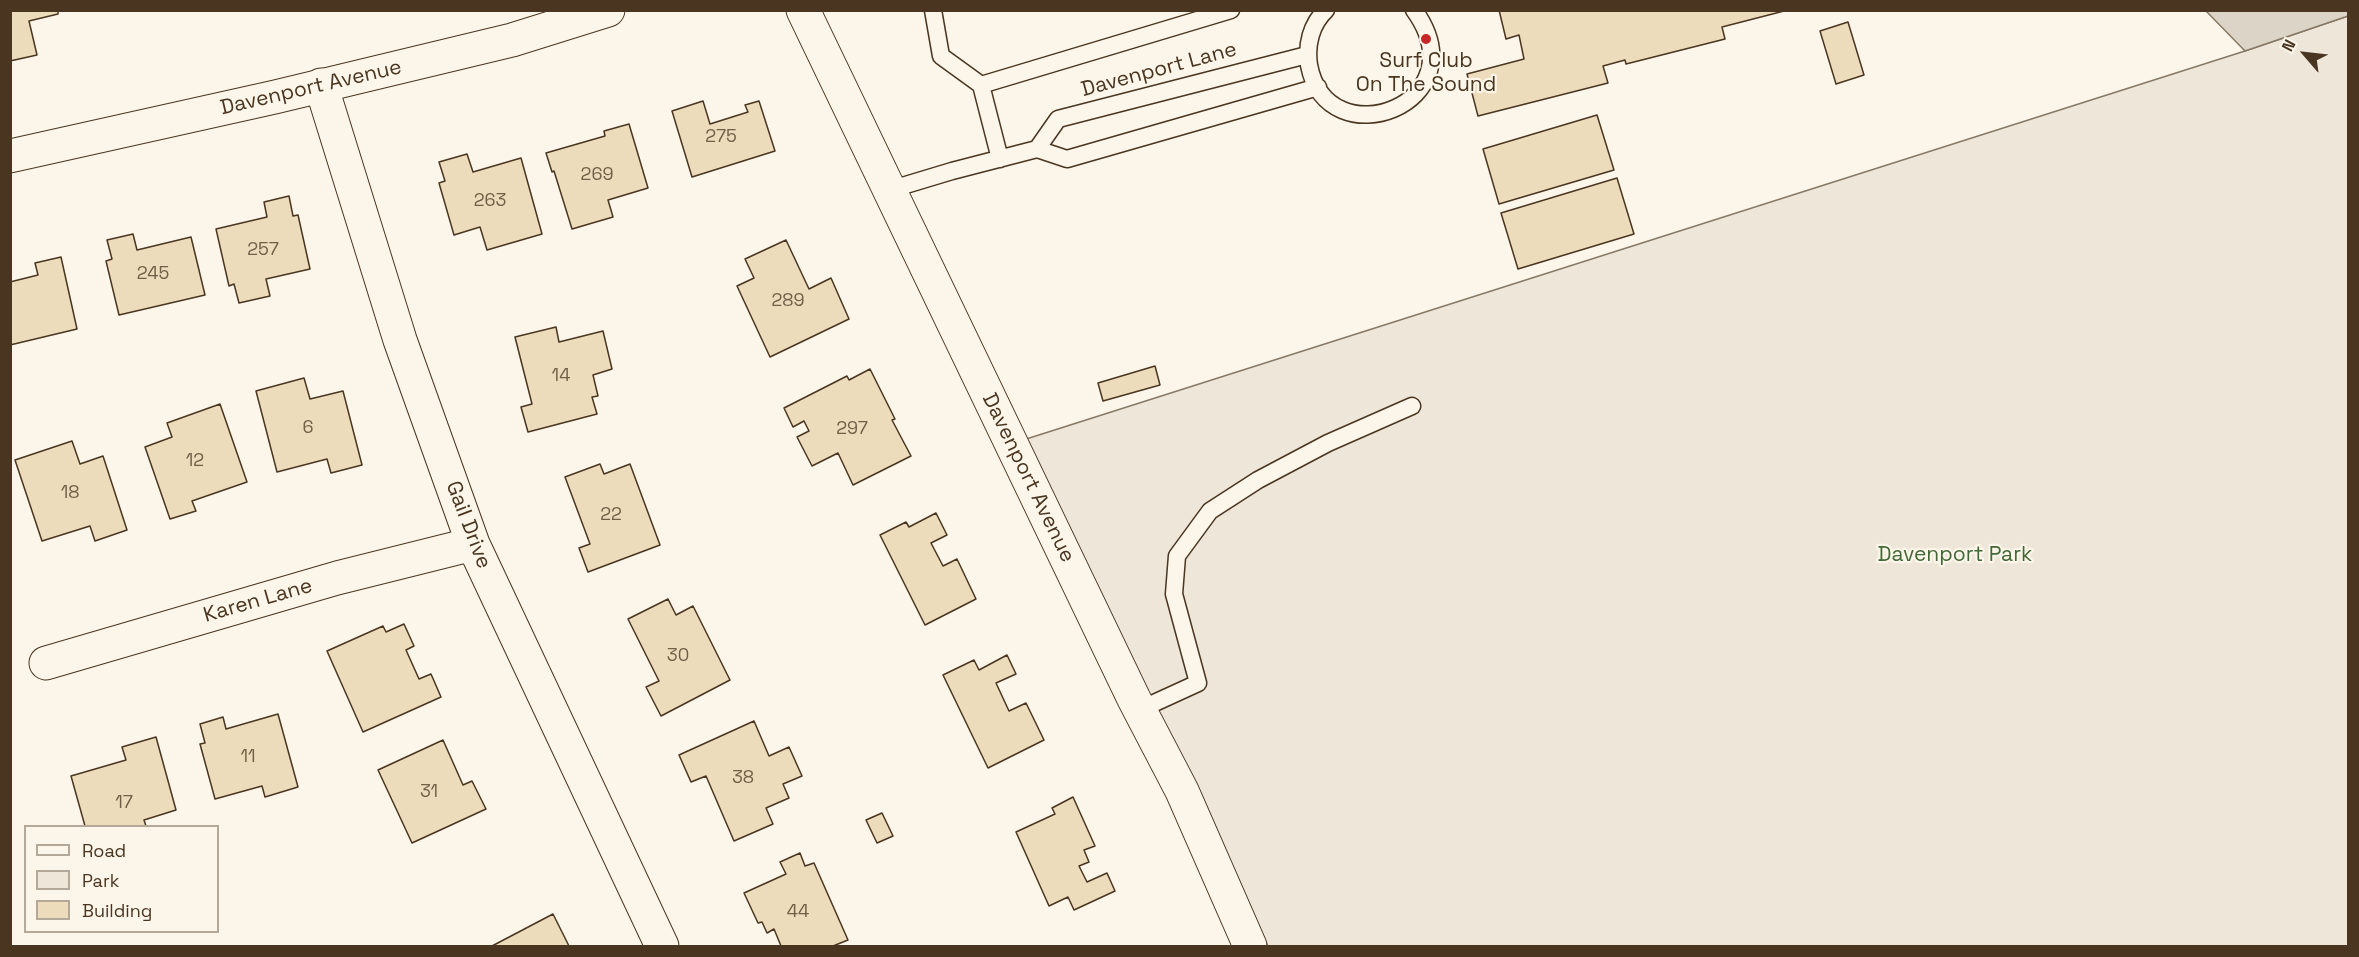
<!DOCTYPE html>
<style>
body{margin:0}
#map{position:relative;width:2359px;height:957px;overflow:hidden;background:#fbf6e9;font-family:"Space Grotesk",sans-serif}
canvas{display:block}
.frame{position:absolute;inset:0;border:12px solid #4a3520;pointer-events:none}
.legend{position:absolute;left:24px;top:825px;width:195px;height:108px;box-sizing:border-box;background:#fbf6e9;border:2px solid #b4a999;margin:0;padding:8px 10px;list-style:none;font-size:18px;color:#4a3520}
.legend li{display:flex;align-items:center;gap:12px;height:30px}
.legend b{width:30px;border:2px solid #b4a999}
.north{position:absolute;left:2275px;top:24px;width:60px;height:60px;-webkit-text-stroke:4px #fbf6e9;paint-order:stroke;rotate:298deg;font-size:16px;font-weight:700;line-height:24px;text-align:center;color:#4a3520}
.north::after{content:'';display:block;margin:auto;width:21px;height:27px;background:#4a3520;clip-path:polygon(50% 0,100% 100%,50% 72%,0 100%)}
</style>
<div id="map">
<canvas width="2359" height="957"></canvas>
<div class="frame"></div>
<ul class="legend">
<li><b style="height:8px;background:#fbf6e9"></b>Road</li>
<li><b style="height:16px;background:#ede6d9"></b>Park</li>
<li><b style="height:16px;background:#ecdcbc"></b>Building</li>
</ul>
<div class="north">N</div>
</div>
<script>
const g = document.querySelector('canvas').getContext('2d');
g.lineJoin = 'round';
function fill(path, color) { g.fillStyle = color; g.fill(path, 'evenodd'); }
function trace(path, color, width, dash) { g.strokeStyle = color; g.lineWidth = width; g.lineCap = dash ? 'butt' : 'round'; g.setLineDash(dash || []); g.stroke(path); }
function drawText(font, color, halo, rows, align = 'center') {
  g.font = font + ' "Space Grotesk",sans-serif'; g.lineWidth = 4.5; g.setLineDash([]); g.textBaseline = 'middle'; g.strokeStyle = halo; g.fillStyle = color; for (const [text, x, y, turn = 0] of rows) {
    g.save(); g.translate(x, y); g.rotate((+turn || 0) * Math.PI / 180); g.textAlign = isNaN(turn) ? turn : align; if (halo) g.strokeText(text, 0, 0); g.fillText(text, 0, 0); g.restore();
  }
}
const green = new Path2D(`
 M 2348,16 L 2348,946 L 1268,946 L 1020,441 L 2245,51 Z`);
fill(green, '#ede6d9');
trace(green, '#887966', 1.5);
const water = new Path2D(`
 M 2348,10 L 2348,16 L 2245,51 L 2206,11 Z`);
fill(water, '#dcd4c6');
trace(water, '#887966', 1.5);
const building = new Path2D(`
 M 10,10 L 58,10 L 58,14 L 29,21 L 37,55 L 10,61 Z
 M 1499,10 L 1788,10 L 1722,27 L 1725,39 L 1626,64 L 1625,60 L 1603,66 L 1608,83 L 1478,116 L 1467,74 L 1524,59 L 1519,35 L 1506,39 Z
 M 1848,22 L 1864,75 L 1836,84 L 1820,31 Z
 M 703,101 L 710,124 L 748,112 L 745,105 L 759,101 L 775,151 L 692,177 L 672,111 Z
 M 1597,115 L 1614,170 L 1499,204 L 1483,149 Z
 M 629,124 L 648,188 L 608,200 L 613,217 L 572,229 L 554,171 L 552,172 L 546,153 L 605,136 L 604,131 Z
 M 467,154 L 473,172 L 521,158 L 542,234 L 487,250 L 480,227 L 454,235 L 439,183 L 445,181 L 439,162 Z
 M 1617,178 L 1634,234 L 1518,269 L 1501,213 Z
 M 289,196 L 293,216 L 298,215 L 310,269 L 266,279 L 270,296 L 239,303 L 234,284 L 229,286 L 216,229 L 267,217 L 264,202 Z
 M 133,234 L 137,250 L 191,237 L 205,295 L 119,315 L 106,261 L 112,259 L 107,240 Z
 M 786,240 L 809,289 L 831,278 L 849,319 L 770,357 L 737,286 L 754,278 L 745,259 Z
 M 61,257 L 77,329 L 10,345 L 10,282 L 38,275 L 35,263 Z
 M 556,327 L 559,342 L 603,331 L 612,369 L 593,375 L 598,396 L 592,397 L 597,414 L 528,432 L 521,407 L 532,404 L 515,337 Z
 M 1155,366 L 1160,385 L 1103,401 L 1098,383 Z
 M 870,369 L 895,419 L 892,420 L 911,456 L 853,485 L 838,453 L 812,466 L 797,437 L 809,431 L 804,421 L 793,427 L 784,408 L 847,376 L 849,380 Z
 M 304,378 L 310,399 L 343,391 L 362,465 L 331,473 L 327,459 L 277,472 L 256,391 Z
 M 220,404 L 247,482 L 192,501 L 196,511 L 170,519 L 145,447 L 172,437 L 167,423 Z
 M 72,441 L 80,464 L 103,456 L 127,530 L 95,541 L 90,526 L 42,541 L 15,460 Z
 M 600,464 L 604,474 L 630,464 L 660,545 L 588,572 L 579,548 L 590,544 L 565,477 Z
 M 936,513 L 947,535 L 931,543 L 943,566 L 957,559 L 976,599 L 925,625 L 880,535 L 906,522 L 909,527 Z
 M 668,599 L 676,615 L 693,606 L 730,680 L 661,716 L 646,687 L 659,681 L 628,619 Z
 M 404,624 L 414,646 L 406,650 L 419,679 L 431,674 L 441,697 L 363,732 L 327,651 L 383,626 L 386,632 Z
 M 1007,655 L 1016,674 L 996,683 L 1009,711 L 1026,703 L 1044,740 L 988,768 L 943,675 L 974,660 L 979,670 Z
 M 278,714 L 298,787 L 265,797 L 262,786 L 215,799 L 200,744 L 205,743 L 200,724 L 223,717 L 226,729 Z
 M 754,721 L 769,756 L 789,747 L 802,776 L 783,784 L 789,798 L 766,808 L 773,824 L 734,841 L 706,776 L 691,782 L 679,755 Z
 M 156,737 L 176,810 L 144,820 L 146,826 L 85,826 L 71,776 L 126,760 L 122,747 Z
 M 443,740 L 463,785 L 472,781 L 486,809 L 412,843 L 378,770 Z
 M 1073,797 L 1095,846 L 1084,850 L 1089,862 L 1079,866 L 1087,882 L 1107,873 L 1115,891 L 1074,910 L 1068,897 L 1049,906 L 1016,832 L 1055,814 L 1052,808 Z
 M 882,813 L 893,836 L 877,843 L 866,820 Z
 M 800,853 L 805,866 L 814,863 L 848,940 L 833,946 L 781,946 L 774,929 L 767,933 L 762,922 L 758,923 L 744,893 L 786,874 L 780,862 Z
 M 553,914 L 569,946 L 492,946 Z`);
fill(building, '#ecdcbc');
trace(building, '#4a3520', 1.5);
const lane = new Path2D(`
 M 933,10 L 941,56 L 981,85 L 1000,159
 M 1326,10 C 1311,24 1306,45 1309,65 C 1327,161 1482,104 1414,10
 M 981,85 L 1231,10
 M 1037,149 L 1058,119 L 1307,55
 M 889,190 L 952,171 L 1037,149 L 1067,159 L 1318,87
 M 1139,710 L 1198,683 L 1174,594 L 1177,556 L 1210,511 L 1258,480 L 1328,443 L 1412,406`);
const street = new Path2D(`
 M 321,85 L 400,340 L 473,544 L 662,946
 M 46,663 L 337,578 L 473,544`);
const secondary = new Path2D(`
 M 803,10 L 1134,699 L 1182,791 L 1250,946
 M 10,156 L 275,97 L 512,40 L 608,10`);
trace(lane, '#4a3520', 19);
trace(street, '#4a3520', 35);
trace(secondary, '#4a3520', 35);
trace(lane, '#fbf6e9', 16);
trace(street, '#fbf6e9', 33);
trace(secondary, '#fbf6e9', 33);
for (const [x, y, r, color] of [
 [1426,39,6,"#c62828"]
]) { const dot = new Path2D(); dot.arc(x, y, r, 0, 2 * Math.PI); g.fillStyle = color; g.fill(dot); trace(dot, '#fbf6e9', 2); }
drawText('18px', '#725f47', null, [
 ["275",721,137],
 ["269",597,175],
 ["263",490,201],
 ["257",263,250],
 ["245",153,274],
 ["289",788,301],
 ["14",561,376],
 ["6",308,428],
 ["297",852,429],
 ["12",195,461],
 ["18",70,493],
 ["22",611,515],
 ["30",678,656],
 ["11",248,757],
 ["38",743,778],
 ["31",429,792],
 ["17",124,803],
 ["44",798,912]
]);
drawText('21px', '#4a3520', '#fbf6e9', [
 ["Surf Club",1426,61],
 ["On The Sound",1426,85]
]);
drawText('21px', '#4a3520', '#fbf6e9', [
 ["Davenport Lane",1159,70,-15],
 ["Davenport Avenue",311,88,-13],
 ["Davenport Avenue",1028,478,64],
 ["Gail Drive",468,525,69],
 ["Karen Lane",258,601,-16]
]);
drawText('21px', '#436837', '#fbf6e9', [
 ["Davenport Park",1955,555]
]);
</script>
